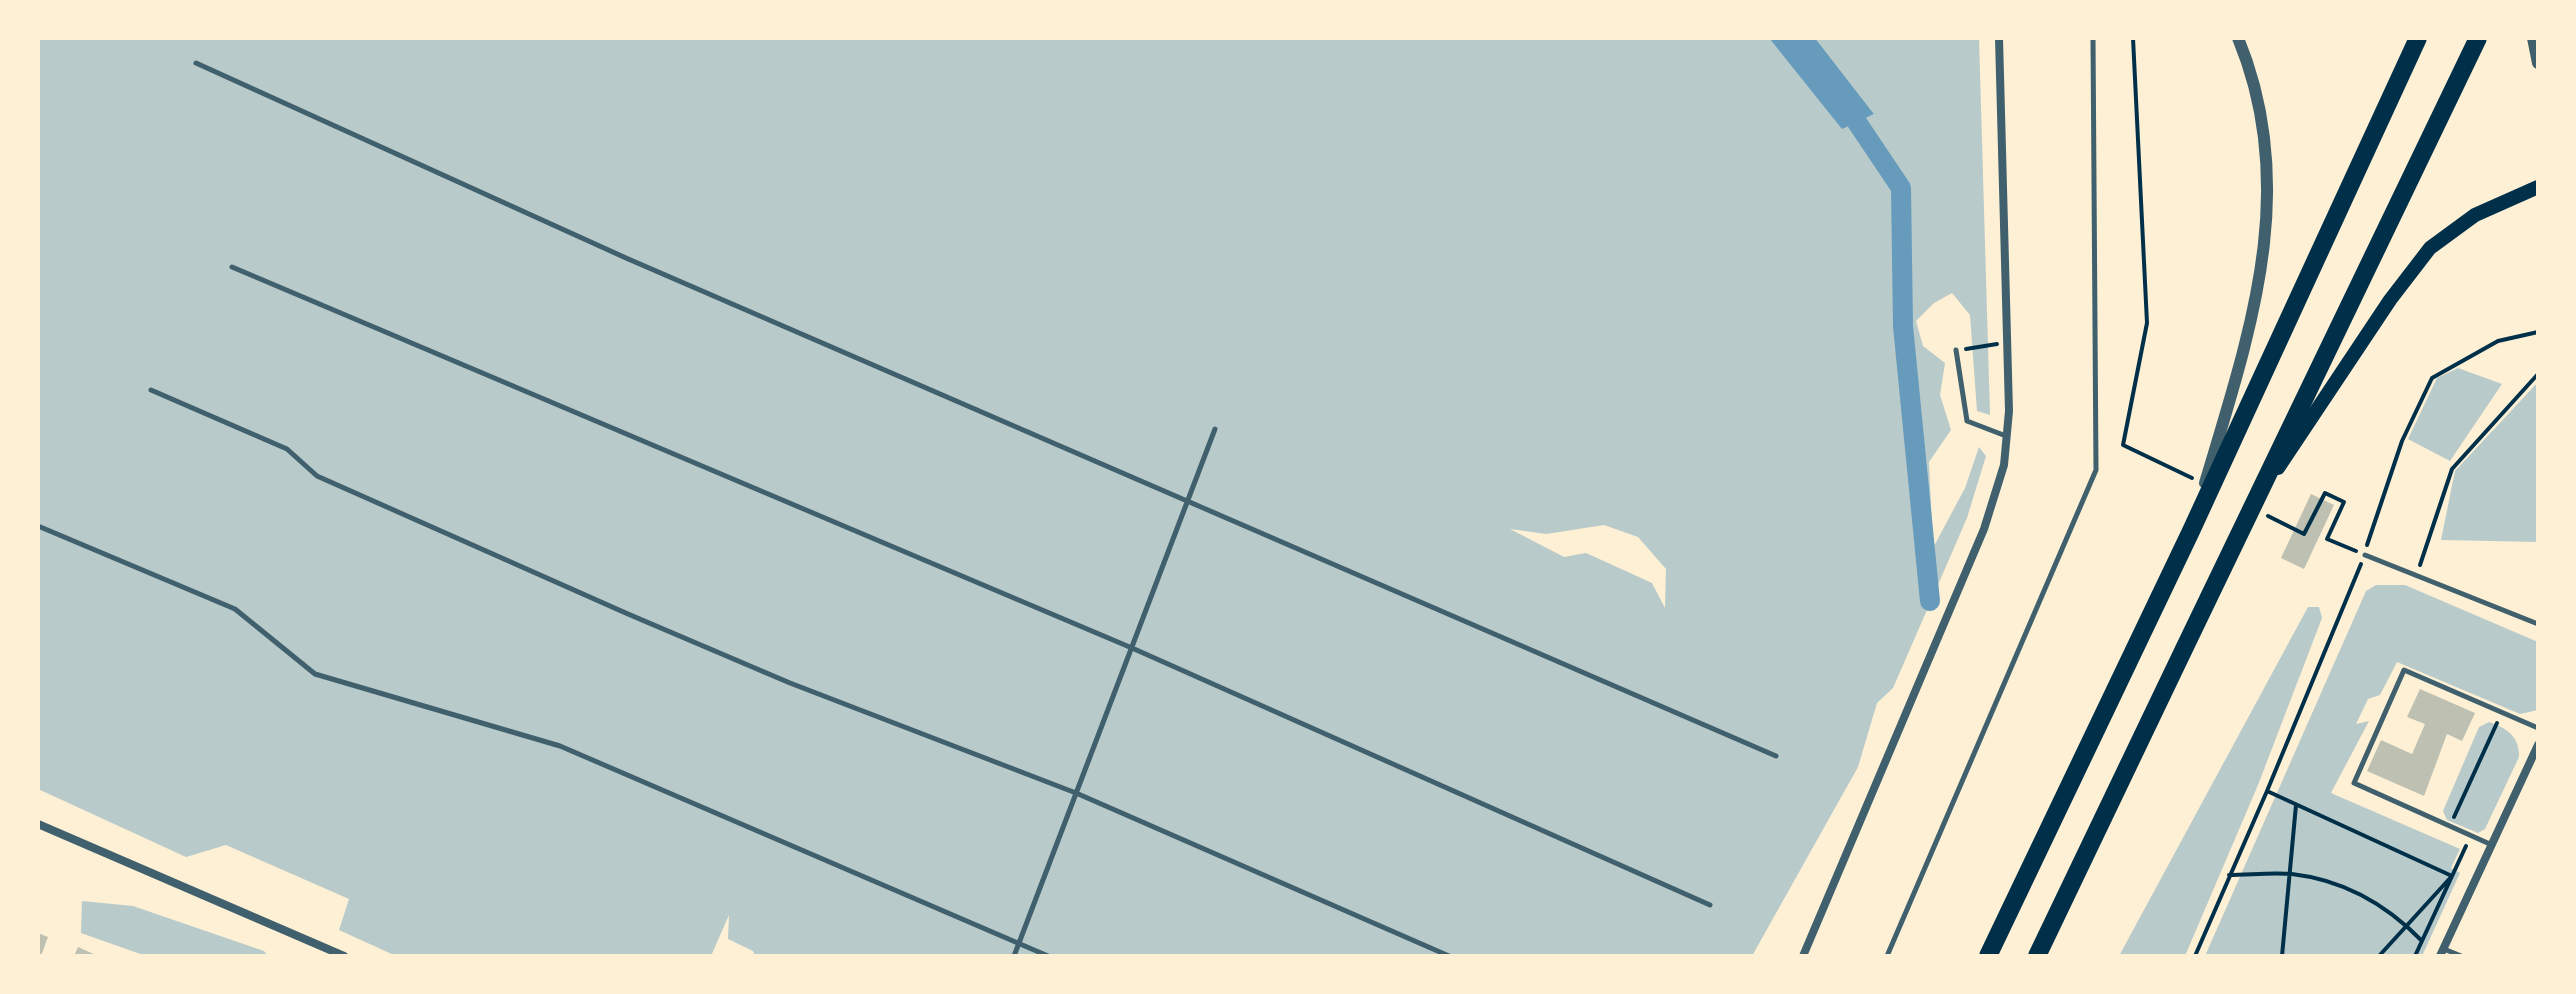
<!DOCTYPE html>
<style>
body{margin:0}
#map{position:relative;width:2576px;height:994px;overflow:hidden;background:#fdf0d5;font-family:"Roboto Condensed",sans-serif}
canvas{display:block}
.frame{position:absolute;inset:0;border:40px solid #fdf0d5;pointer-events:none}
</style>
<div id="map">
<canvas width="2576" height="994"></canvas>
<div class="frame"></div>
</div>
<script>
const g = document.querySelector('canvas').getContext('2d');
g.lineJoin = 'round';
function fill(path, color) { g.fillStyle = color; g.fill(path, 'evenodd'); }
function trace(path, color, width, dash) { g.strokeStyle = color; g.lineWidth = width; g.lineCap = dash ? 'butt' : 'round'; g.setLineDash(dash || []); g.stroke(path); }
fill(new Path2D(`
 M 38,38 L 1769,38 L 1842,128 L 1874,114 L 1815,38 L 1979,38 L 1990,415 L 1977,411 L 1970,315 L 1952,293 L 1934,303 L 1916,321 L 1923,346 L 1945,363 L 1940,395 L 1951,430 L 1929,462 L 1933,548 L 1965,488 L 1979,447 L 1986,456 L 1967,518 L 1893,688 L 1877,703 L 1858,767 L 1752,956 L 755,956 L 753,951 L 728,939 L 729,915 L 711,956 L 396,956 L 339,930 L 349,899 L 226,845 L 186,857 L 38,789 ZM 1604,525 L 1638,537 L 1666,569 L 1665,608 L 1652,583 L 1586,553 L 1564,557 L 1510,529 L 1546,534 Z
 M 2458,368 L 2502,384 L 2450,461 L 2408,439 L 2437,378 Z
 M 2538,382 L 2538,542 L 2441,540 L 2455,471 Z
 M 2376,585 L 2405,585 L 2538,642 L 2538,710 L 2520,714 L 2397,662 L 2380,695 L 2368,699 L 2356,724 L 2369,721 L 2331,793 L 2460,849 L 2451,868 L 2460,873 L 2422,956 L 2205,956 L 2366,591 Z
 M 2308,607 L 2319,607 L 2322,618 L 2258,785 L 2185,956 L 2119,956 Z
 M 2489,722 C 2507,728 2520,737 2519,757 L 2485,829 L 2478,833 L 2447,820 L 2443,811 L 2479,727 Z
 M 82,901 L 133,906 L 264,951 L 268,956 L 146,956 L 81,933 Z`), '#b9caca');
fill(new Path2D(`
 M 1769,38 L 1815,38 L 1874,114 L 1842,129 Z`), '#669bbc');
trace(new Path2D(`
 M 1842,100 L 1901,188 L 1903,326 L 1930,601`), '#669bbc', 20);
fill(new Path2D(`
 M 2311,494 L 2334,505 L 2304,569 L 2281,558 Z
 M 2420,689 L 2475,713 L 2462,741 L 2447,734 L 2424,796 L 2367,771 L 2381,740 L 2412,754 L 2425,724 L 2407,717 Z
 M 38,933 L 48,937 L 41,956 L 38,956 Z
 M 78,947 L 98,956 L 74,956 Z`), '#bec0b2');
trace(new Path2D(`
 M 2133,38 L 2147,323 L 2123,445 L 2192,478
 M 1966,349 L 1997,344
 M 2268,516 L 2304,534 L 2325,493 L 2344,502 L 2327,539 L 2356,551
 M 2367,545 L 2402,441 L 2432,378 L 2498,341 L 2538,332
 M 2420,565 L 2452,469 L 2538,374
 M 2267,791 L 2361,564
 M 2454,817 L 2497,723
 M 2229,875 C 2249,875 2272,872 2292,874 C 2344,880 2386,904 2422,941
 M 2195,956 L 2267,791 L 2452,876 L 2379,956
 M 2282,956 L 2296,805
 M 2415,956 L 2466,846`), '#003049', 4);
trace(new Path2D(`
 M 196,63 L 626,258 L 1776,756
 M 232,267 L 1132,648 L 1710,905
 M 1956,350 L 1967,421 L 2006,436
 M 151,390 L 287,449 L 317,476 L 628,614 L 790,683 L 1076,793 L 1449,956
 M 38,526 L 235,609 L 315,674 L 560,746 L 1048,956
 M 2365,555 L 2538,624
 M 2492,845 L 2354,783 L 2404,670 L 2538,728
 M 2444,949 L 2461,956
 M 1014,956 L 1215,429
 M 1887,956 L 2096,470 L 2093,38`), '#3f606c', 5);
trace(new Path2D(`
 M 38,824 L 344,956
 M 1803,956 L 1984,529 L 2004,465 L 2009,411 L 1999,38
 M 2440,956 L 2538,745`), '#3f606c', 8);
trace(new Path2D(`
 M 2533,38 L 2538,63
 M 2205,483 C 2249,335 2301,190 2238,38`), '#3f606c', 12);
trace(new Path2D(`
 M 2278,468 L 2390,300 L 2430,248 L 2475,215 L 2538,187`), '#003049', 14);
trace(new Path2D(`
 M 1988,956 L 2191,531 L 2418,38
 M 2037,956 C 2184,650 2329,343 2478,38`), '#003049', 18);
</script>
